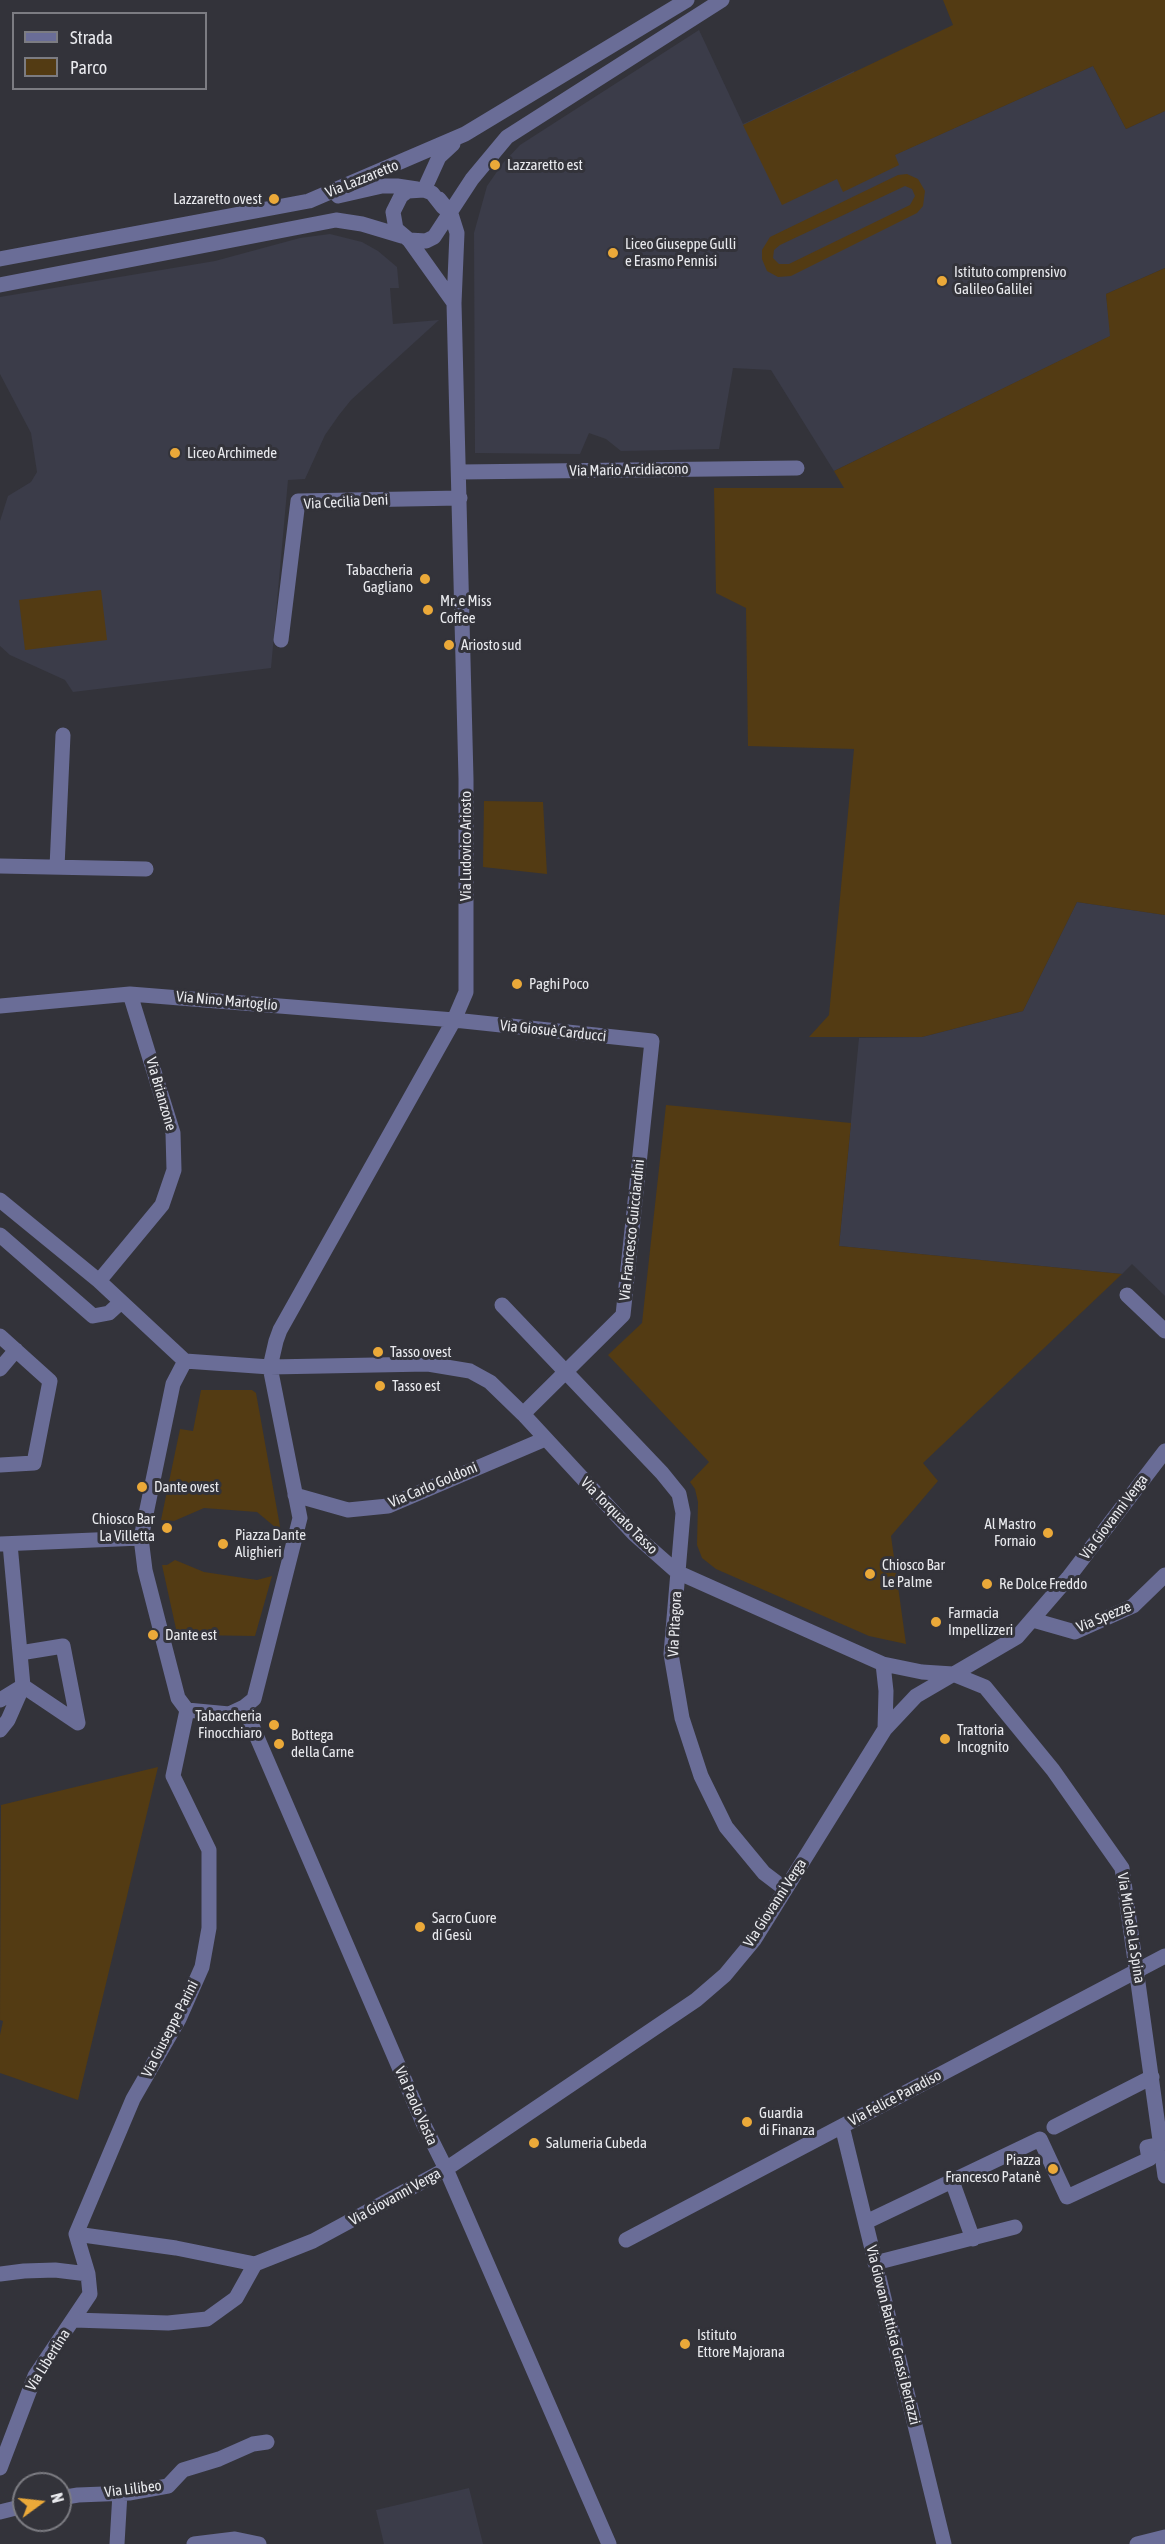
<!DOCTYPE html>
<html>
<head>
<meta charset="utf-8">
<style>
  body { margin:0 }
  #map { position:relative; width:1165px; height:2544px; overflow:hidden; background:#33333a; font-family:"Asap Condensed",sans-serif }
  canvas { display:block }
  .legend { position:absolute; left:12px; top:12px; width:195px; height:78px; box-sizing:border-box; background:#33333a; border:2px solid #7c7c82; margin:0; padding:8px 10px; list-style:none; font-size:18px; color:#e9eaee }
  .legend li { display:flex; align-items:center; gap:12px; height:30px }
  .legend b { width:30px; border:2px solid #7c7c82 }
  .north { position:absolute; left:12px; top:2472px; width:60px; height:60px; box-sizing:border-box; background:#33333a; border:2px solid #7c7c82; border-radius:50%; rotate:75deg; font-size:16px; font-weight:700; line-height:24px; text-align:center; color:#e9eaee }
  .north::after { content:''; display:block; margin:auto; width:21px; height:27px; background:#eba939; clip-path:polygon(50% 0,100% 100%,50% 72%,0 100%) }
</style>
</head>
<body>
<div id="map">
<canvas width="1165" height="2544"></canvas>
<ul class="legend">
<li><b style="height:8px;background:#6a6d97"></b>Strada</li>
<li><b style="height:16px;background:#533b13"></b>Parco</li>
</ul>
<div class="north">N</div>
</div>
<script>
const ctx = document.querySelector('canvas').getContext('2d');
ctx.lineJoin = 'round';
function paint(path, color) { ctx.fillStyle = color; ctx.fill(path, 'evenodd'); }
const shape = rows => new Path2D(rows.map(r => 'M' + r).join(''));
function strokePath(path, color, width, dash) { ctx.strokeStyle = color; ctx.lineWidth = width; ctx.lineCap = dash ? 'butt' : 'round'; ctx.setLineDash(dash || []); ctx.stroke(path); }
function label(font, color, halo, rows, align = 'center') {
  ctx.font = font + ' "Asap Condensed",sans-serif'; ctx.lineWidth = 6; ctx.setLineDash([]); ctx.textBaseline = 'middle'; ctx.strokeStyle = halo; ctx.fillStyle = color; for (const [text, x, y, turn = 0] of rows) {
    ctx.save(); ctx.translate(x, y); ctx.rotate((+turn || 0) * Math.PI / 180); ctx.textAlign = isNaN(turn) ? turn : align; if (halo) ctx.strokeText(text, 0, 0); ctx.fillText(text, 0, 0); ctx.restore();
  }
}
paint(shape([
  [699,30,743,124,854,71,894,155,1093,66,1126,129,1165,111,1165,268,1106,294,1111,336,834,471,771,370,733,368,719,449,621,451,606,439,589,433,580,454,475,453,474,233,487,186,503,163,520,145],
  [330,234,362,242,378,251,397,267,399,288,390,288,393,324,439,320,351,400,339,415,325,435,305,479,288,480,271,668,73,692,65,680,10,655,0,646,0,521,8,496,31,482,37,472,31,433,0,374,0,297,215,261,300,238],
  [1077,902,1165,915,1165,1296,1132,1264,1122,1274,839,1246,859,1038,922,1037,1023,1011],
  [469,2488,483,2544,384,2544,376,2510]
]), '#3b3c49');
paint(shape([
  [943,0,1165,0,1165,111,1126,129,1093,66,895,155,899,165,843,192,837,179,782,205,743,125,953,25],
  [907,174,918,179,925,191,923,206,917,213,791,276,778,277,767,271,762,259,762,250,770,237,898,175],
  [905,186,912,189,915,196,910,205,789,264,779,264,773,258,774,250,780,245],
  [1165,268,1165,915,1077,902,1023,1011,922,1037,809,1037,829,1015,854,749,748,746,746,608,716,593,714,488,844,488,834,471,1110,336,1106,294],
  [101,590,107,640,25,650,19,600],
  [484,801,543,802,547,874,483,867],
  [666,1105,851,1123,839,1246,1122,1274,923,1463,938,1481,891,1536,906,1644,869,1636,716,1569,702,1558,697,1545,698,1502,695,1489,690,1482,709,1462,608,1355,642,1323],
  [201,1390,252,1390,256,1393,281,1532,257,1512,204,1508,174,1521,161,1520,180,1429,193,1431],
  [175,1560,204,1572,257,1580,272,1576,255,1636,191,1635,178,1638,162,1565,167,1565],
  [158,1767,78,2100,0,2073,0,2035,3,2021,0,2020,1,1805]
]), '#533b13');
strokePath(shape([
  [424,190,439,157,453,144],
  [338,196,382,186,397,186,417,189],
  [439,199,451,214,457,233,454,303,466,779,466,992,454,1020,280,1330,276,1341,270,1367,300,1518,254,1699,244,1707,229,1714,187,1710,178,1698,145,1570,141,1538,173,1384,185,1361,270,1367,428,1364,470,1371,490,1382,523,1414,634,1534,677,1572,883,1664,922,1672,953,1674,985,1687,1053,1770,1122,1868,1165,2176],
  [443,207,432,193,424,190,408,191,401,196,393,212,396,229,409,240,426,241,434,237,472,179,507,137,722,0],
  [409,240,454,303],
  [0,259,309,201,465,134,687,0],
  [0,285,336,220,362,224,402,236],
  [460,472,797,468],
  [281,640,298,501,460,498],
  [0,866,146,869],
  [57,867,63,735],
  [0,1006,130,994,454,1020,652,1041,623,1315,523,1414],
  [0,1200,99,1281,185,1361],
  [0,1235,93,1316,109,1313,121,1302],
  [99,1281,162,1205,174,1170,173,1133,130,994],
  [1127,1295,1165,1331],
  [502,1305,662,1473,679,1494,683,1513,671,1654,682,1718,701,1776,726,1827,764,1873,785,1889],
  [0,1336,50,1381,34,1463,0,1465],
  [0,1369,16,1350],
  [295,1495,348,1510,388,1506,545,1439],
  [0,1544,141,1538],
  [1033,1620,1075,1632,1133,1606,1165,1575],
  [883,1664,886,1691,885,1729],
  [0,1700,23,1686,10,1544],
  [244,1707,424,2125,446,2169,609,2544],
  [0,1730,8,1720,23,1686,78,1723,63,1646,20,1653],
  [842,2126,944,2544],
  [1054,2127,1152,2077],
  [952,2181,1040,2139,1067,2197,1149,2159,1147,2147,1161,2144],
  [866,2222,952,2181,973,2239],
  [76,2234,176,2248,255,2264,313,2241,446,2169,696,2000,725,1975,754,1940,885,1729,916,1696,1017,1637,1068,1578,1165,1451],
  [626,2240,1165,1956],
  [875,2263,1015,2227],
  [0,2274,24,2271,55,2270,88,2274],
  [74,2320,168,2323,207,2319,236,2298,255,2264],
  [0,2468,35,2376,90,2294,88,2274,76,2234,133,2099,179,2019,202,1967,209,1928,209,1850,173,1776,187,1710],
  [60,2498,78,2495,129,2493,168,2486,183,2470,219,2459,253,2444,267,2442],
  [0,2512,24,2506],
  [117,2544,120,2493],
  [194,2544,235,2539,259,2544],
  [1137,2544,1165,2537]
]), '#6a6d97', 15);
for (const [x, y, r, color] of [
  [495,165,6,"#eba939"],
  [274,199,6,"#eba939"],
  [613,253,6,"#eba939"],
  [942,281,6,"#eba939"],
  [175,453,6,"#eba939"],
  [425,579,6,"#eba939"],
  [428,610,6,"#eba939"],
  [449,645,6,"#eba939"],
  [517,984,6,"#eba939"],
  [378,1352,6,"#eba939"],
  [380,1386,6,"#eba939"],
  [142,1487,6,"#eba939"],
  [167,1528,6,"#eba939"],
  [1048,1533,6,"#eba939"],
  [223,1544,6,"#eba939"],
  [870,1574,6,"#eba939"],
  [987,1584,6,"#eba939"],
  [936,1622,6,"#eba939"],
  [153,1635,6,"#eba939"],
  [274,1725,6,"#eba939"],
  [945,1739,6,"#eba939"],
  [279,1744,6,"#eba939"],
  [420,1927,6,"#eba939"],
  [747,2122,6,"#eba939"],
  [534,2143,6,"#eba939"],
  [1053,2169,6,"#eba939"],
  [685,2344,6,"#eba939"]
]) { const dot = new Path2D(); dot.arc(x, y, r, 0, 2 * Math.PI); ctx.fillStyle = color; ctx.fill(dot); strokePath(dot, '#33333a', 2); }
label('15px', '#e9eaee', '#33333a', [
  ["Lazzaretto est",507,165],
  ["Lazzaretto ovest",262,199,"right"],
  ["Liceo Giuseppe Gulli",625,244],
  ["e Erasmo Pennisi",625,261],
  ["Istituto comprensivo",954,272],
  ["Galileo Galilei",954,289],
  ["Liceo Archimede",187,453],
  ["Tabaccheria",413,570,"right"],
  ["Gagliano",413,587,"right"],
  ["Mr. e Miss",440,601],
  ["Coffee",440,618],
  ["Ariosto sud",461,645],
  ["Paghi Poco",529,984],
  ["Tasso ovest",390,1352],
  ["Tasso est",392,1386],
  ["Dante ovest",154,1487],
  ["Chiosco Bar",155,1519,"right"],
  ["La Villetta",155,1536,"right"],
  ["Al Mastro",1036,1524,"right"],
  ["Fornaio",1036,1541,"right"],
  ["Piazza Dante",235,1535],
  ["Alighieri",235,1552],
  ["Chiosco Bar",882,1565],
  ["Le Palme",882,1582],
  ["Re Dolce Freddo",999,1584],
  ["Farmacia",948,1613],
  ["Impellizzeri",948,1630],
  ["Dante est",165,1635],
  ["Tabaccheria",262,1716,"right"],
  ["Finocchiaro",262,1733,"right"],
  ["Trattoria",957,1730],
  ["Incognito",957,1747],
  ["Bottega",291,1735],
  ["della Carne",291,1752],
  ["Sacro Cuore",432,1918],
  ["di Gesù",432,1935],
  ["Guardia",759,2113],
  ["di Finanza",759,2130],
  ["Salumeria Cubeda",546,2143],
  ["Piazza",1041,2160,"right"],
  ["Francesco Patanè",1041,2177,"right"],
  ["Istituto",697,2335],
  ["Ettore Majorana",697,2352]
], 'left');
label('15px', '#e9eaee', '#33333a', [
  ["Via Lazzaretto",362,179,-22],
  ["Via Mario Arcidiacono",629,470,-1],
  ["Via Cecilia Deni",346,502,-3],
  ["Via Ludovico Ariosto",466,846,-90],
  ["Via Nino Martoglio",227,1001,5],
  ["Via Giosuè Carducci",553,1031,6],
  ["Via Brianzone",161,1094,74],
  ["Via Francesco Guicciardini",632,1230,-84],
  ["Via Carlo Goldoni",433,1485,-23],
  ["Via Torquato Tasso",619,1516,45],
  ["Via Giovanni Verga",1114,1517,-53],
  ["Via Spezze",1104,1617,-23],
  ["Via Pitagora",675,1624,-87],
  ["Via Giovanni Verga",775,1903,-57],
  ["Via Michele La Spina",1131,1928,81],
  ["Via Giuseppe Parini",170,2029,-63],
  ["Via Felice Paradiso",895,2098,-28],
  ["Via Paolo Vasta",416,2106,66],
  ["Via Giovanni Verga",395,2197,-29],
  ["Via Giovan Battista Grassi Bertazzi",893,2335,76],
  ["Via Libertina",48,2360,-58],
  ["Via Lilibeo",133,2489,-7]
]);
</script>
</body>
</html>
